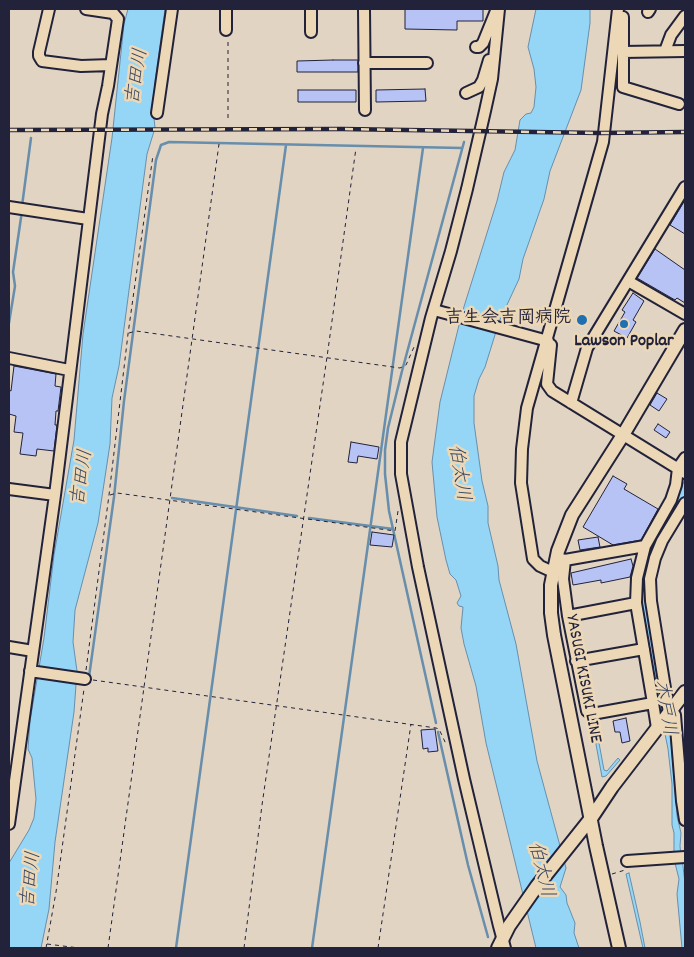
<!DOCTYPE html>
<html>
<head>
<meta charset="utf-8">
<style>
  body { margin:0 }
  #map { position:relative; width:694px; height:957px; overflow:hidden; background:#e1d4c2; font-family:Dekko,sans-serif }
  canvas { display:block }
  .frame { position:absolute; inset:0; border:10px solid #22223b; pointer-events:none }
</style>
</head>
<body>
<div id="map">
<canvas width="694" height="957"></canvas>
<div class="frame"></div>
</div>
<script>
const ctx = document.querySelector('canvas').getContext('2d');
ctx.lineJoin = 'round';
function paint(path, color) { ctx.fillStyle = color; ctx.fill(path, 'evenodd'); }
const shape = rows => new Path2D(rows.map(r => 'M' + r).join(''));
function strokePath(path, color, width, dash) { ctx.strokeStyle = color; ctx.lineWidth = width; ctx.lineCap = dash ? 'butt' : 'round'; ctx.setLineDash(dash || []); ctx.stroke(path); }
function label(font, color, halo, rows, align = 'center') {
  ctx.font = font + ' Dekko,"Klee One",sans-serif'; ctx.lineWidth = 5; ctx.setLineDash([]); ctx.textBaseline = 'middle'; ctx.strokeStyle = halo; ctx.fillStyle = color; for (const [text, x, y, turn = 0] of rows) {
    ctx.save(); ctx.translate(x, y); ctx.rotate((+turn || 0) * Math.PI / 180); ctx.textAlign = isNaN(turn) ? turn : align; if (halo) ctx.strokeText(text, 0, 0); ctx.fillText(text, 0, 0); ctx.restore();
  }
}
const water = shape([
  [128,9,165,9,155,82,153,108,155,128,147,154,119,366,112,398,110,444,98,523,75,610,73,642,77,671,74,712,55,842,49,909,41,948,9,948,9,863,29,830,34,818,36,799,32,758,28,749,30,721,44,638,54,555,74,440,83,334,112,138,124,24,128,9],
  [536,9,590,9,590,23,581,90,550,171,544,199,523,259,519,279,499,322,485,367,479,379,474,396,474,423,482,481,488,506,488,523,498,566,499,580,516,644,537,761,566,868,560,887,566,895,567,903,575,923,574,933,579,948,536,948,498,792,486,743,476,686,464,644,461,628,463,607,459,606,457,603,461,596,456,580,450,574,446,560,437,517,432,462,440,402,462,313,497,201,504,172,515,150,520,120,526,114,531,113,534,107,536,87,534,69,528,47,536,9],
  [685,479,685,497,660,539,647,598,650,628,667,712,661,719,650,651,647,652,647,650,649,647,640,599,642,572,649,548,675,504,685,479],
  [594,716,604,770,607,771,618,758,620,760,606,776,602,777,591,717,594,716],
  [669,716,677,816,681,833,680,846,681,856,674,853,674,833,672,825,672,784,668,749,663,724,669,716],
  [682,858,685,883,685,948,682,948,677,894,679,879,675,863,682,858],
  [629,873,640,922,645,948,643,948,626,874,629,873]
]);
paint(water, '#95d6f7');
strokePath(water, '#678eac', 1);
strokePath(shape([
  [22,206,31,138],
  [9,323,15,286,13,272,22,211],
  [172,498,297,516],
  [309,518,393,529],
  [89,677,114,497,124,401,156,160,161,145,169,142,462,148],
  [436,723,389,511,385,474,385,450,388,428,402,371,464,142],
  [438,732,468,865,488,937],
  [176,948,286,145],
  [312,948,423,148]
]), '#678eac', 2.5);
const building = shape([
  [405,9,483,9,483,21,457,21,457,30,405,29,405,9],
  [333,60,358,60,358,72,297,72,297,61,333,60],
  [425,89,426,101,376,102,376,90,425,89],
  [298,90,356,90,356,102,298,102,298,90],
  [685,200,685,234,670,225,685,200],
  [655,249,685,270,685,303,677,298,675,300,637,278,655,249],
  [633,293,644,301,633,320,636,322,627,338,614,331,625,312,622,310,633,293],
  [14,366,56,374,55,386,61,387,58,411,56,411,55,425,57,425,54,451,37,449,36,456,20,454,23,433,14,432,16,416,9,414,9,390,11,391,14,366],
  [657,393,667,399,659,411,650,405,657,393],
  [658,424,670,432,666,438,654,430,658,424],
  [351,442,379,447,377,459,358,456,357,463,348,462,351,442],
  [613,476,627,484,624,489,658,509,641,540,613,545,583,527,613,476],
  [372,532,394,535,392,547,370,545,372,532],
  [598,537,600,547,580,550,578,540,598,537],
  [631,559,633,566,630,577,601,583,601,580,573,585,571,573,631,559],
  [626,718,630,741,622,743,620,732,615,732,613,721,626,718],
  [435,729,438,751,428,752,428,748,423,749,421,730,435,729]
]);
paint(building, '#b7c3f4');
strokePath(building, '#22223b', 1);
const minor = shape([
  [49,9,39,52,39,56,42,61,81,66,111,65],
  [226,9,226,30],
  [311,9,311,32],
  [364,9,365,110],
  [499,9,492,79,485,111,467,189,451,251,431,318,401,442,401,474,418,567,464,779,499,926,505,948],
  [648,12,650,9],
  [623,17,623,87,679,104],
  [476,47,479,47,483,43,496,11],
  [665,51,671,35,685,16],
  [623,52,685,51],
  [364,63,427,63],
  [466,93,479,87,483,80,489,60],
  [157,113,172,9],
  [9,207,88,219],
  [628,281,685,314],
  [434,310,548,341],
  [551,345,547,384,552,391,685,473],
  [9,358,69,370],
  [571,403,587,348,685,187],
  [9,489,55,495],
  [556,558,565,560,645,546,671,500,676,485,678,468,685,458],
  [565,560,563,579,568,616,636,603,637,578,645,546],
  [553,572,540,566,533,559,521,483,522,449,527,408,603,142,618,9],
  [636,603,653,703],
  [568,616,587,711,592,714,653,703,657,728],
  [9,647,33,651],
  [576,661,644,649],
  [30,671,85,679],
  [672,710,675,715,682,801,685,820],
  [669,713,651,601,650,579,655,558,662,541,685,503],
  [9,824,55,495,102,114,108,86,118,19,113,13,86,9],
  [627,861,685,857]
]);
const major = shape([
  [498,948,509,926,537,886,592,817,612,787,685,692],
  [619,948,596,846,554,635,551,613,551,585,558,551,572,515,623,435,685,330]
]);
strokePath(minor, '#22223b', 14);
strokePath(major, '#22223b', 16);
strokePath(shape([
  [228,118,228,39],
  [129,333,136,331,400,368,406,365,414,347],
  [110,495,117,493,395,531,398,511],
  [86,670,109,495,128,334,153,155],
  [93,680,436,728,439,729,446,744],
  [612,874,625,870],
  [47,944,79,948],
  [46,948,56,892,84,689],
  [108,948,219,144],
  [244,948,262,805,327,357,356,148],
  [378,948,411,724]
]), '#22223b', 1, [4, 4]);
strokePath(minor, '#ecd8b6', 10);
strokePath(major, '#ecd8b6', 12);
const rail = shape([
  [9,130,342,129,600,133,685,132]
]);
strokePath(rail, '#22223b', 4.5);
strokePath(rail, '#ecd8b6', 2.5, [8]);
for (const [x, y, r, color] of [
  [582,320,6,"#1f6fb2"],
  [624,324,5,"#1f6fb2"]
]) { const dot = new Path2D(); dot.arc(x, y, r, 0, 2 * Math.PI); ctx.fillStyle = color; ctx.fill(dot); strokePath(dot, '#ecd8b6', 2); }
label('bold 18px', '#22223b', '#ecd8b6', [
  ["吉生会吉岡病院",571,320],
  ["Lawson Poplar",624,343,"center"]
], 'right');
label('18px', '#22223b', '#ecd8b6', [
  ["YASUGI KISUKI LINE",582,679,79]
]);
label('italic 19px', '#394661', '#ecd8b6', [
  ["吉田川",139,77,-81],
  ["伯太川",457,473,81],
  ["吉田川",84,478,-82],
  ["木戸川",663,708,80],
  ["伯太川",539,870,76],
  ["吉田川",33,880,-84]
]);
</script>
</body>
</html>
